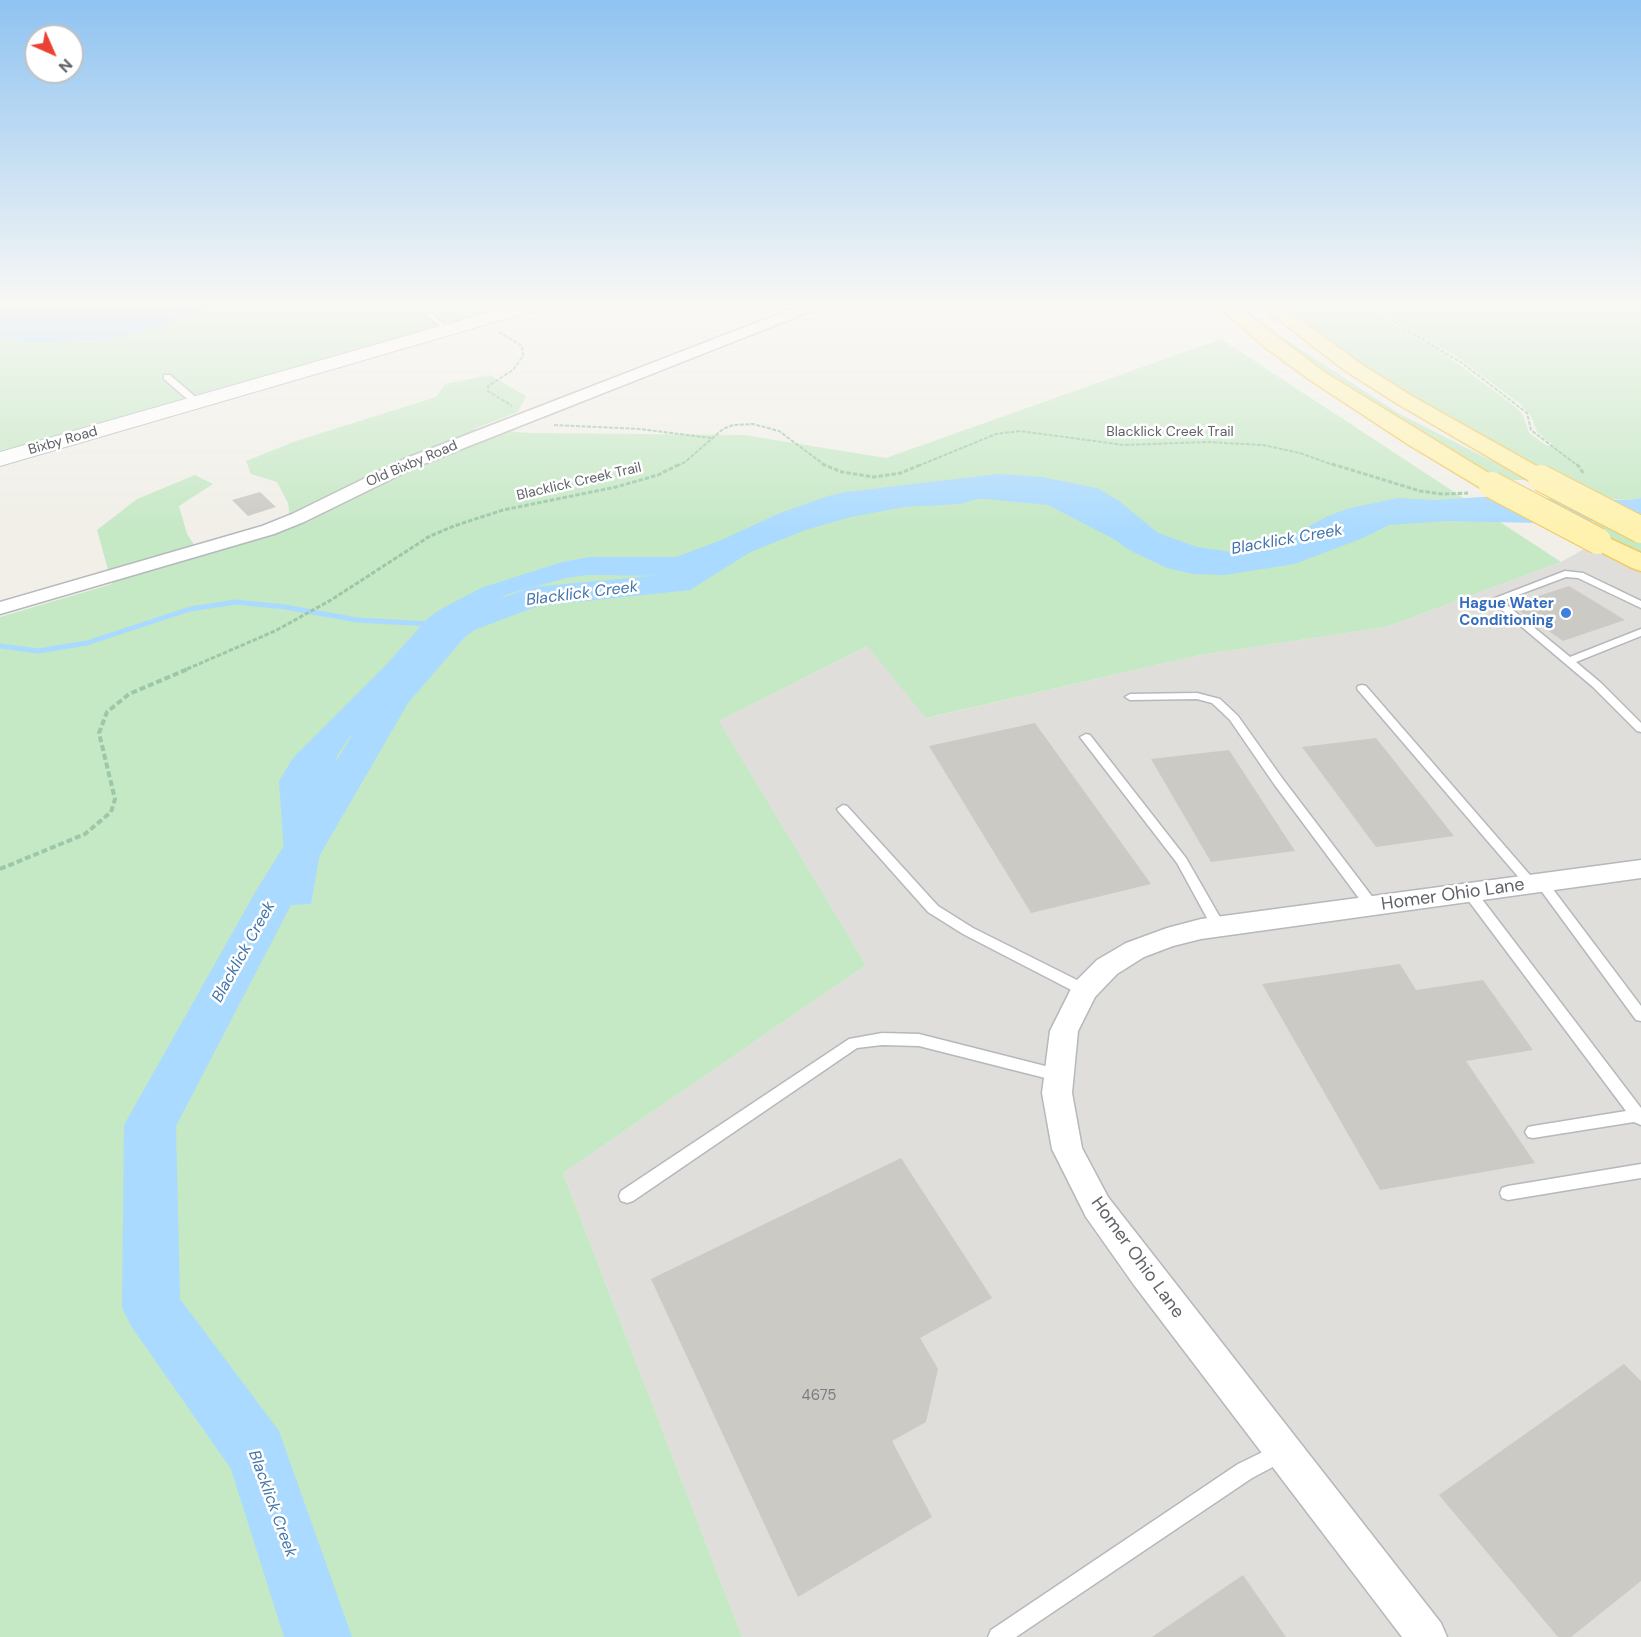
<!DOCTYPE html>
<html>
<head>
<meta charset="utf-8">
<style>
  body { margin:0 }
  #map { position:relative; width:1641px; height:1637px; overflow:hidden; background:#f1efe8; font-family:"DM Sans",sans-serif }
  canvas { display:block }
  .north { position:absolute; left:24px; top:24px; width:60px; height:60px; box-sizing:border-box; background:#fff; border:2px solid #bfc1c3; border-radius:50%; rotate:135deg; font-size:16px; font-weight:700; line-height:24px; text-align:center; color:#5f6368 }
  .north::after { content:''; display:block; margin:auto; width:21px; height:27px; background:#ea4335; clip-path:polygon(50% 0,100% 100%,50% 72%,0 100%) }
</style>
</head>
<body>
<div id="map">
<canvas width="1641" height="1637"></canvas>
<div class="north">N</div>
</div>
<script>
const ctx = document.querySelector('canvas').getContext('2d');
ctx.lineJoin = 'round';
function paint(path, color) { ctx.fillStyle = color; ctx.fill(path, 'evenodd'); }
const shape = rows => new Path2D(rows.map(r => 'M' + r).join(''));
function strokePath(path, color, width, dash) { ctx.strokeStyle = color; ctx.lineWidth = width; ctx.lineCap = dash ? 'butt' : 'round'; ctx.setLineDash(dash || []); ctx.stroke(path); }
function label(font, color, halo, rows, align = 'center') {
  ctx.font = font + ' "DM Sans",sans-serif'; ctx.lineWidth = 5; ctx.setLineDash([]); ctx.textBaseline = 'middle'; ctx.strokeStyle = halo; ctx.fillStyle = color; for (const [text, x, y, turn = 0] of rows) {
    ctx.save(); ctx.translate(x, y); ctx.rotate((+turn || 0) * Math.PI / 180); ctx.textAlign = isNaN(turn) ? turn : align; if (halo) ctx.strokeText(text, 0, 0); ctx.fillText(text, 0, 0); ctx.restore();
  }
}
paint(shape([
  [1598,541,1641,562,1641,1637,742,1637,563,1173,866,965,719,721,867,646,927,718,1200,655,1386,627,1561,562]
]), '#e0deda');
paint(shape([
  [0,303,540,303,0,459],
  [1278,303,1390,303,1381,312,1387,320,1445,354,1518,409,1523,415,1529,433,1547,446,1553,445,1537,432,1531,416,1520,404,1457,357,1395,321,1388,313,1399,303,1641,303,1641,498,1629,500,1601,498,1527,462,1379,376],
  [1256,320,1398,413,1529,480,1513,480,1504,483,1341,385],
  [1221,339,1561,562,1386,627,1200,655,926,718,867,646,719,721,866,965,563,1173,742,1637,0,1637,0,617,112,584,97,530,137,499,195,475,213,484,179,506,187,534,200,554,291,527,288,503,277,482,251,474,246,461,296,441,436,397,445,384,490,375,526,396,518,412,474,429,530,433,744,435,886,458],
  [1606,521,1641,539,1641,556,1578,523]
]), '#c5e8c5');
paint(shape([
  [0,303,237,303,183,315,161,327,115,339,28,342,0,337],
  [998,474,1042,477,1097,488,1119,501,1158,533,1197,547,1232,552,1301,531,1328,516,1350,508,1398,498,1435,500,1497,496,1535,500,1553,498,1629,500,1641,498,1641,520,1538,523,1448,521,1389,525,1363,538,1294,564,1224,575,1193,574,1167,568,1129,550,1109,535,1098,518,1085,507,1071,500,1031,489,1014,489,960,504,904,507,851,517,805,530,709,569,687,576,587,575,566,578,508,594,481,609,478,616,489,619,404,683,348,739,337,756,311,904,251,907,275,873,284,853,279,781,293,758,387,664,428,618,441,609,481,588,562,562,590,557,676,557,719,541,780,513,828,496,846,492]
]), '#aadaff');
strokePath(shape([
  [0,646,38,651,87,643,190,609,236,602,285,607,357,620,430,624]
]), '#aadaff', 5);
paint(shape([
  [975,480,1065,491,1159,537,1163,544,1159,551,1148,553,1137,551,1048,505,975,498,945,503,935,500,930,494,935,488,975,480],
  [741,535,752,537,756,544,752,551,690,590,538,606,469,632,408,703,292,903,176,1126,180,1299,279,1431,352,1637,284,1637,231,1469,131,1326,122,1307,124,1125,256,891,375,698,445,618,533,587,671,574,730,537,741,535]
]), '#aadaff');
paint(shape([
  [260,492,276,507,248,516,232,500],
  [1569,586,1625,620,1563,641,1511,605],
  [1035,723,1151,884,1031,913,929,746],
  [1376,738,1454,836,1376,847,1302,747],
  [1229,750,1295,851,1211,862,1151,759],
  [1400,964,1416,990,1483,980,1533,1050,1466,1061,1535,1163,1380,1190,1262,984],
  [901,1158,992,1298,920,1338,938,1369,926,1422,892,1441,932,1517,798,1597,651,1279],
  [1624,1364,1641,1381,1641,1581,1571,1637,1558,1637,1439,1495],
  [1243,1575,1286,1637,1152,1637]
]), '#cccac5');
const service = shape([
  [427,313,431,313,446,326,446,328,442,328,427,315,427,313],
  [164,375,170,375,199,400,199,404,193,404,164,379,164,375],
  [1565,571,1583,573,1641,601,1641,608,1578,578,1566,577,1502,601,1570,657,1641,629,1641,636,1576,662,1601,683,1641,723,1641,732,1637,731,1593,687,1490,600,1565,571],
  [1362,685,1366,686,1536,882,1542,879,1546,880,1641,1006,1641,1021,1636,1020,1537,885,1531,888,1527,887,1358,690,1357,688,1358,686,1362,685],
  [1197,693,1220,699,1238,716,1282,778,1377,903,1378,906,1377,909,1367,909,1274,784,1230,720,1212,703,1197,699,1130,700,1125,697,1130,694,1197,693],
  [1086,734,1090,735,1186,858,1225,926,1223,929,1213,929,1177,863,1080,737,1086,734],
  [843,805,847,806,938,906,973,928,1089,986,1091,990,1089,994,1084,995,1079,994,963,934,928,912,839,812,837,809,843,805],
  [1470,888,1475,890,1641,1108,1641,1125,1634,1122,1533,1138,1528,1137,1525,1132,1528,1127,1533,1126,1626,1111,1465,896,1464,893,1465,890,1470,888],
  [882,1033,919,1034,1057,1069,1062,1071,1064,1075,1062,1079,1057,1081,919,1046,882,1045,857,1048,633,1201,627,1203,621,1201,619,1196,621,1191,849,1039,882,1033],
  [1641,1164,1641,1178,1508,1200,1502,1198,1500,1193,1502,1188,1508,1186,1641,1164],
  [1279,1444,1286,1446,1288,1453,1286,1460,1252,1478,1016,1637,988,1637,991,1630,1238,1464,1279,1444]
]);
const minor = shape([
  [807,303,826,303,824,306,416,467,304,522,274,534,0,614,0,602,262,526,292,514,404,459,807,303],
  [1641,860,1641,878,1201,939,1173,946,1144,957,1117,974,1095,997,1078,1031,1072,1093,1082,1148,1108,1197,1441,1623,1447,1637,1402,1637,1134,1285,1086,1217,1052,1149,1042,1093,1050,1031,1074,983,1097,960,1126,943,1167,928,1201,919,1641,860]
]);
const tertiary = shape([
  [521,303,549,303,546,307,0,466,0,452,521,303]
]);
const primary = shape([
  [1214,303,1234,303,1324,372,1500,480,1504,485,1500,490,1492,492,1484,490,1409,445,1310,380,1266,348,1214,303],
  [1257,303,1278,303,1358,362,1410,395,1549,473,1553,478,1549,483,1541,485,1533,483,1396,403,1344,370,1257,303],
  [1598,533,1641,553,1641,571,1632,568,1589,546,1585,541,1589,536,1598,533]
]);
strokePath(service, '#b5b8bc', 3);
strokePath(minor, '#b5b8bc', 3);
strokePath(tertiary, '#b5b8bc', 2);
strokePath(primary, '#f2c960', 3);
strokePath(shape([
  [1395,303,1386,309,1385,314,1389,319,1462,363,1527,413,1531,430,1578,466],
  [499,332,522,346,523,356,513,370,488,386,488,391,512,406],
  [554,425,640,429,711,438],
  [677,466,685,462,723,429,733,425,753,424,779,431,826,466],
  [918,466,996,434,1020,431,1124,445,1207,442,1263,445,1300,453,1336,466]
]), '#9cc7a9', 2, [4, 1.5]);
strokePath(shape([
  [822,464,842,472,874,477,901,473,922,464],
  [1332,464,1420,491,1442,494,1468,493],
  [1577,464,1584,474],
  [187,669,275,631,331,600,430,536,454,526,503,510,616,487,658,475,680,464]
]), '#9cc7a9', 3, [4.5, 2]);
strokePath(shape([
  [0,869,85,834,111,812,115,799,99,733,107,712,129,694,190,668]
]), '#9cc7a9', 4, [6, 3]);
paint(service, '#fff');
paint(minor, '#fff');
paint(tertiary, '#fff');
paint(primary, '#fff2af');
const primaryBridge = shape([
  [1541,478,1641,530],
  [1492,485,1598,541]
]);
strokePath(primaryBridge, '#f2c960', 28, []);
strokePath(primaryBridge, '#fff2af', 26);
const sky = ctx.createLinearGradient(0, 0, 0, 532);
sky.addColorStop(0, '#8fc3f1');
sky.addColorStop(0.57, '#f9f8f5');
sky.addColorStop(1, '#f9f8f500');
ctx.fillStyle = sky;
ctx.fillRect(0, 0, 1641, 532);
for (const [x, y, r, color] of [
  [1566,613,6,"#3f7fe0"]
]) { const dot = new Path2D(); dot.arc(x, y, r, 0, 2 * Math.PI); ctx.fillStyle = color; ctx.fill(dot); strokePath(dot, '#fff', 2); }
label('14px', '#5f6368', '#fff', [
  ["Blacklick Creek Trail",1170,432],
  ["Bixby Road",63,441,-16],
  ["Old Bixby Road",412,464,-23],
  ["Blacklick Creek Trail",579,482,-13]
]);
label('bold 15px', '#366cbe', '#fff', [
  ["Hague Water",1554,604],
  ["Conditioning",1554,621]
], 'right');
label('15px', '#7a7d7f', null, [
  ["4675",819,1396]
]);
label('italic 16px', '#4174aa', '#fff', [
  ["Blacklick Creek",1287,540,-10],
  ["Blacklick Creek",582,594,-7],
  ["Blacklick Creek",244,952,-61],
  ["Blacklick Creek",272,1504,70]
]);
label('18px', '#5f6368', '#fff', [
  ["Homer Ohio Lane",1453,895,-8],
  ["Homer Ohio Lane",1137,1258,54]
]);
</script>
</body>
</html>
